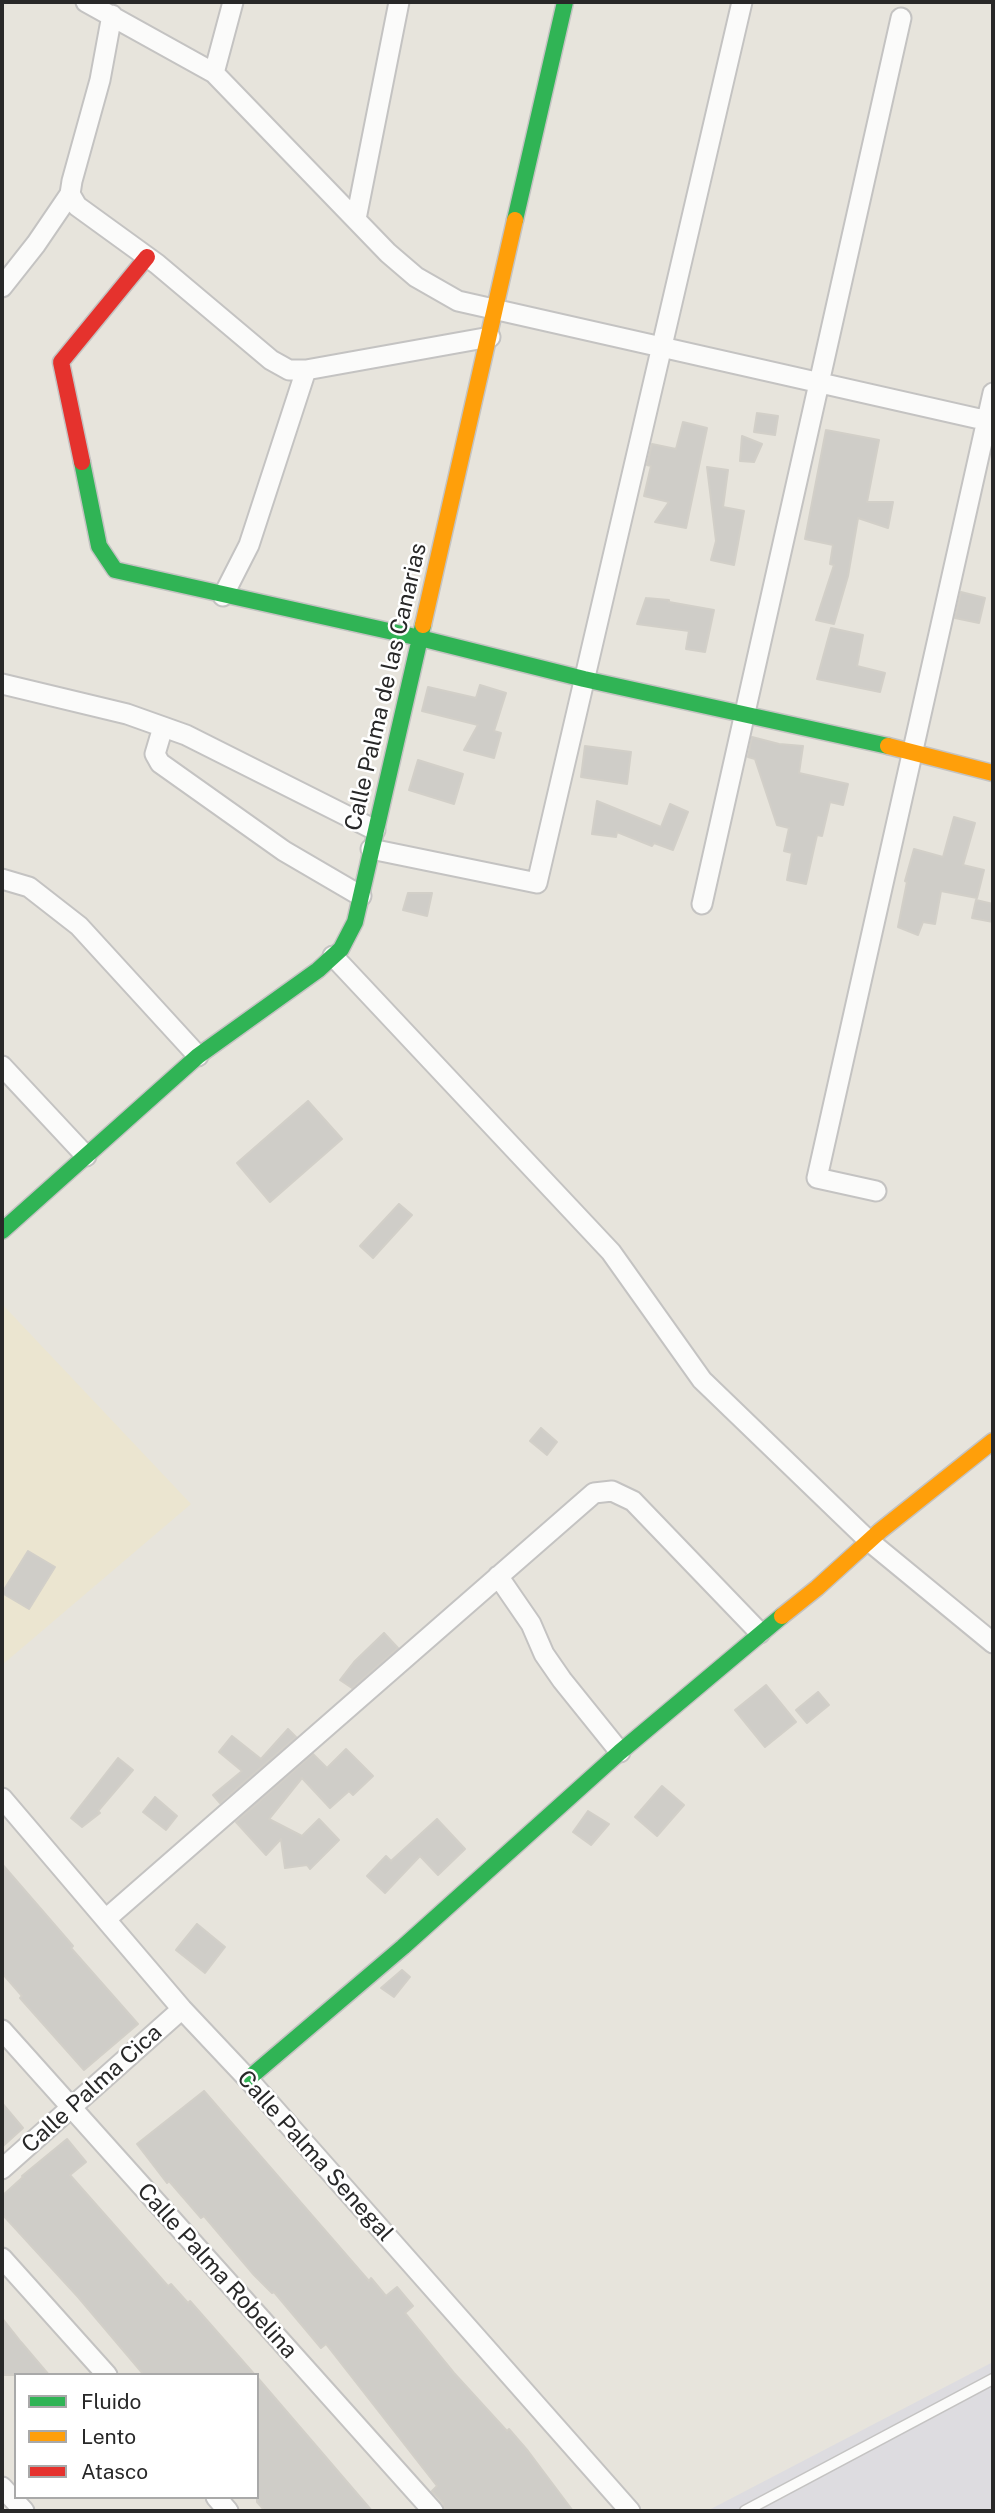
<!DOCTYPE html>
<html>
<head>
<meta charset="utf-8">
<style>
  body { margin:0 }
  #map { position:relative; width:995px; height:2513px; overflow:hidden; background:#e7e4dc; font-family:"Public Sans",sans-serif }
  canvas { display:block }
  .frame { position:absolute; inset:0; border:4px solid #282828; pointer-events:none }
  .legend { position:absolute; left:14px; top:2373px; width:245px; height:126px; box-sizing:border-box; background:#fff; border:2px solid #a9a9a9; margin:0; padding:9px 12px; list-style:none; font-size:21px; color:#282828 }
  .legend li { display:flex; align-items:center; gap:14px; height:35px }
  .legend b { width:35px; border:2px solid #a9a9a9 }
</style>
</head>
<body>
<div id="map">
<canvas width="995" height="2513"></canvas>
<div class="frame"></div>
<ul class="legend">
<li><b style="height:9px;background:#30b455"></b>Fluido</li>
<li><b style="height:9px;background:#ff9f0a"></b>Lento</li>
<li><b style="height:9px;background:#e5322d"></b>Atasco</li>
</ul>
</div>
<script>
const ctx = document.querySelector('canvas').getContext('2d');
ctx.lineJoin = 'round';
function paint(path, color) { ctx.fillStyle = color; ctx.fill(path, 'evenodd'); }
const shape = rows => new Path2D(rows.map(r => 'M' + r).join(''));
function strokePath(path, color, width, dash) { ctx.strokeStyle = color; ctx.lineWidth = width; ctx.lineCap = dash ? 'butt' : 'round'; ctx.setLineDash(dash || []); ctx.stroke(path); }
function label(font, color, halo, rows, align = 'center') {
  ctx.font = font + ' "Public Sans",sans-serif'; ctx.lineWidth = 5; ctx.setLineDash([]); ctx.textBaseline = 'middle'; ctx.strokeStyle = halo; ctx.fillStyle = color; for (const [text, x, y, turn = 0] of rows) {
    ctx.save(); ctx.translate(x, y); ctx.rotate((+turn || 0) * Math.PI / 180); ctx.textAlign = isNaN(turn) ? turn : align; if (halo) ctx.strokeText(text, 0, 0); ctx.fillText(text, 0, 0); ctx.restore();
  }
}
paint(shape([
  [2,1304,191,1504,2,1665]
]), '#ebe5d0');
paint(shape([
  [993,2362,993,2511,707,2511]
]), '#dddce0');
const building = shape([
  [757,413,778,416,775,435,754,432,757,413],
  [683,422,707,428,686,528,655,522,669,502,644,496,651,466,647,465,652,444,676,449,683,422],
  [826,430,879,440,867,502,893,502,888,528,858,518,848,576,834,624,816,620,834,565,830,564,833,545,805,539,826,430],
  [742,436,762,444,754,462,740,461,742,436],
  [707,467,728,470,723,507,744,511,734,565,711,560,716,541,707,467],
  [961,592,985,598,979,623,955,618,961,592],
  [646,598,669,600,669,602,714,610,705,652,686,649,689,631,637,624,646,598],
  [831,628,863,635,857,666,885,673,880,692,817,679,831,628],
  [480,685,506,693,494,731,501,733,494,758,464,750,478,725,422,711,428,687,476,698,480,685],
  [752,737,779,744,803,746,799,773,848,784,843,805,830,802,822,836,817,835,806,884,787,880,792,853,784,851,789,828,777,825,755,759,748,757,752,737],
  [585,746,631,752,627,784,581,777,585,746],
  [418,760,463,774,454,804,409,790,418,760],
  [597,801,661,827,670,804,688,812,673,850,654,843,652,846,617,832,616,837,592,834,597,801],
  [954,817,975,823,963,865,984,870,977,898,941,891,935,924,923,922,918,935,898,927,907,882,905,881,914,849,943,857,954,817],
  [408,893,432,893,427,916,403,910,408,893],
  [976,900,993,904,993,922,972,918,976,900],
  [308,1101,342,1139,270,1202,237,1163,308,1101],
  [399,1204,412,1215,373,1258,360,1246,399,1204],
  [541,1428,557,1442,547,1455,530,1441,541,1428],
  [28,1551,55,1567,29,1609,2,1593,28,1551],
  [384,1633,398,1648,352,1688,340,1680,354,1662,384,1633],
  [766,1685,796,1722,765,1747,735,1710,766,1685],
  [818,1692,829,1705,807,1723,796,1710,818,1692],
  [288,1729,296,1737,220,1803,213,1795,242,1771,219,1752,232,1736,261,1759,288,1729],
  [346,1749,373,1776,353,1795,349,1791,330,1808,302,1778,269,1819,302,1836,319,1819,339,1840,310,1869,307,1865,285,1868,281,1839,266,1855,236,1822,313,1754,327,1768,346,1749],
  [118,1758,133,1770,98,1811,100,1813,82,1827,71,1818,118,1758],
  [662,1786,684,1805,657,1836,635,1817,662,1786],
  [155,1797,177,1816,166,1830,143,1812,155,1797],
  [588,1811,609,1824,591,1845,573,1832,588,1811],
  [437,1819,465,1849,438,1875,420,1856,385,1893,367,1876,386,1856,391,1861,437,1819],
  [2,1864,73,1946,71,1948,138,2024,84,2070,20,1998,22,1996,2,1973,2,1864],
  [197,1924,225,1947,205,1973,176,1950,197,1924],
  [402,1970,410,1977,394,1997,381,1988,402,1970],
  [204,2091,369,2281,371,2278,386,2296,397,2287,413,2306,405,2313,454,2373,507,2431,509,2429,528,2451,573,2511,445,2511,443,2503,432,2491,437,2486,326,2344,321,2348,274,2292,272,2293,254,2275,204,2216,201,2218,169,2181,167,2183,137,2144,204,2091],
  [2,2103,23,2128,2,2147,2,2103],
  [67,2139,86,2162,70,2175,168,2286,171,2284,188,2303,190,2301,255,2375,144,2375,78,2297,2,2214,2,2196,23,2177,22,2176,67,2139],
  [2,2318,21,2342,49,2375,2,2375,2,2318],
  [257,2377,324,2455,372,2511,265,2511,257,2502,257,2377]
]);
paint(building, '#cfcdc8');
strokePath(building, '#d2cfc8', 2);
const lane = shape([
  [745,2511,993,2379]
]);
const street = shape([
  [86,2,214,73,388,253,416,277,458,301,993,422],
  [112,15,100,80,72,181,70,194,77,206,157,264,271,360,289,370,306,370,490,337],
  [214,73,233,2],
  [356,219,399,2],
  [2,287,36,244,70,194],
  [223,596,249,545,306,370],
  [2,684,127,714,186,735,375,830],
  [163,727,155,754,160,763,284,851,361,896],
  [371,849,537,883,742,2],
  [2,879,29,887,79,926,198,1056],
  [702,904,901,18],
  [333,956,611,1252,702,1380,869,1541,993,1643],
  [2,1066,86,1156],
  [876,1191,817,1178,993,393],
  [498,1576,531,1624,544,1654,562,1680,620,1752],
  [2,1798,182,2009,248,2079,630,2511],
  [106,1919,594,1493,612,1491,633,1501,760,1633],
  [2,2030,433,2511],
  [2,2169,182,2009],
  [2,2258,107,2375],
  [2,2487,24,2511],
  [216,2497,228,2511]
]);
const fast = shape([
  [515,220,565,2],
  [82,462,99,546,115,570,420,638,584,679,888,746],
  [2,1231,198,1056,318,970,341,949,355,922,423,625],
  [248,2079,403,1947,620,1752,782,1616]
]);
const slow = shape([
  [423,625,515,220],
  [888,746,993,773],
  [782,1616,817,1588,880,1531,993,1441]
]);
const jam = shape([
  [82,462,61,362,147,257]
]);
strokePath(lane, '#c4c3c2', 13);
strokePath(street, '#c4c3c2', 23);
strokePath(fast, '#c4c3c2', 19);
strokePath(slow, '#c4c3c2', 19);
strokePath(jam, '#c4c3c2', 19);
strokePath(lane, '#fbfbfa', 10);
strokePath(street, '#fbfbfa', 19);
strokePath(fast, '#30b455', 16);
strokePath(slow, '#ff9f0a', 16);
strokePath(jam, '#e5322d', 16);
label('23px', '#282828', '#fff', [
  ["Calle Palma de las Canarias",386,687,-77],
  ["Calle Palma Cica",92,2089,-42],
  ["Calle Palma Senegal",315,2156,48],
  ["Calle Palma Robelina",217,2271,48]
]);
</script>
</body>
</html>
